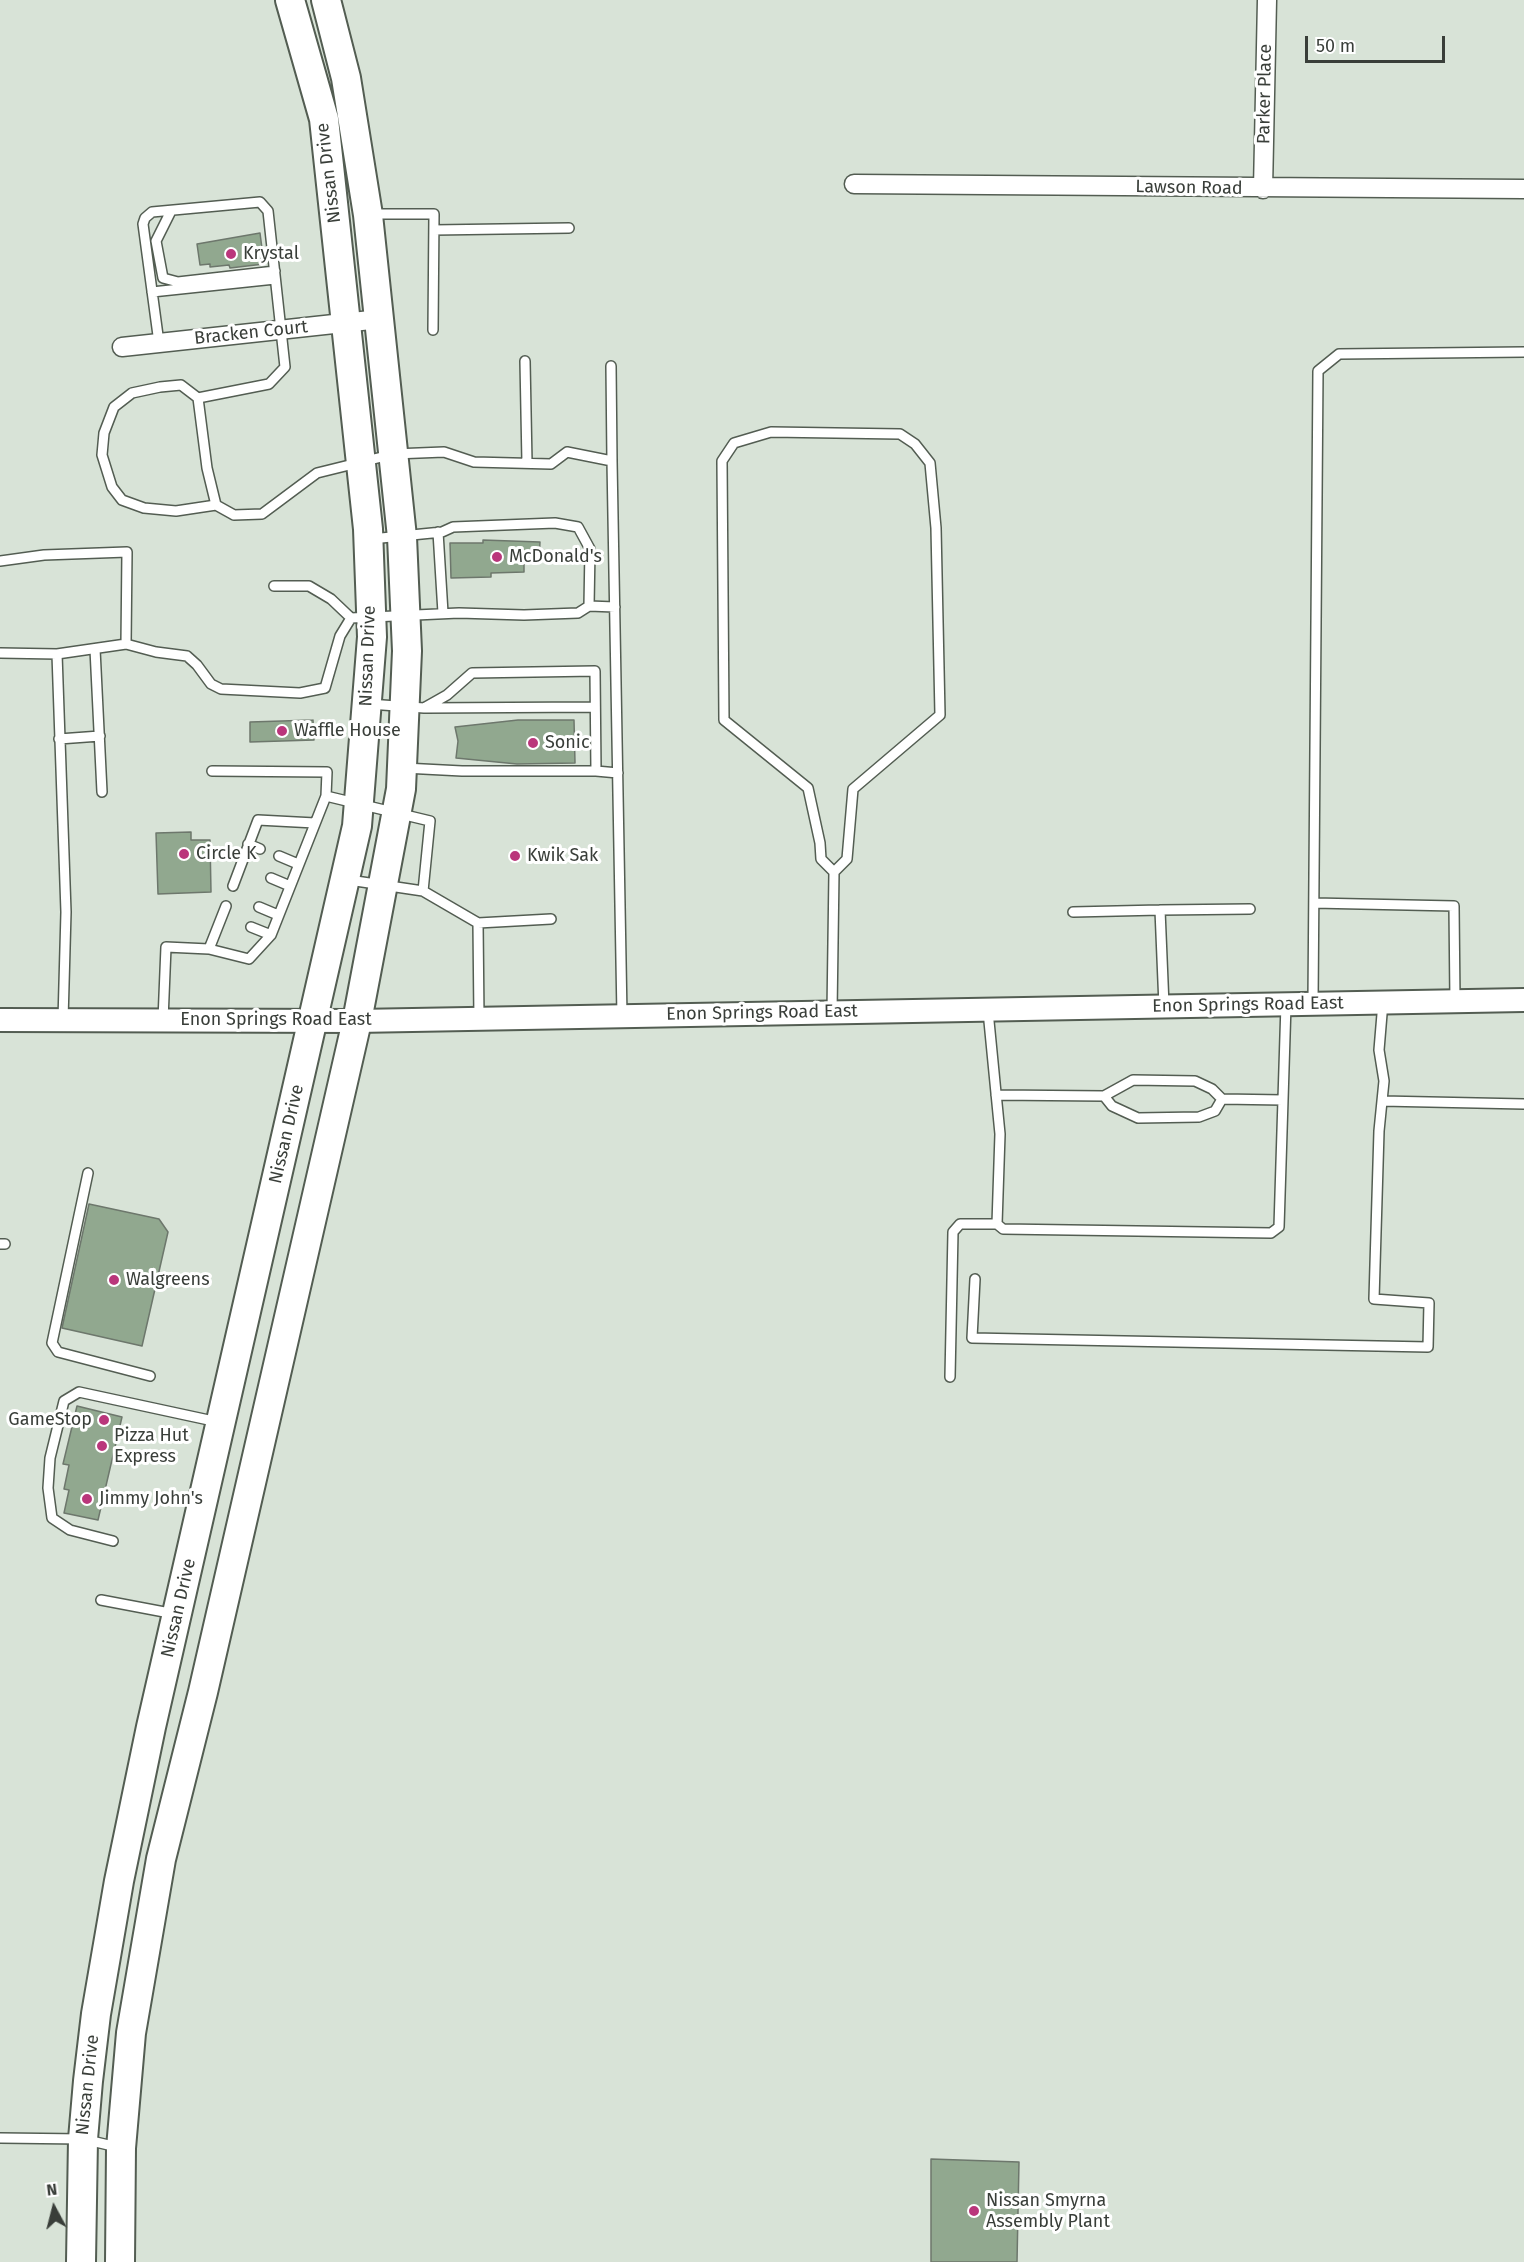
<!DOCTYPE html>
<html>
<head>
<meta charset="utf-8">
<style>
  body { margin:0 }
  #map { position:relative; width:1524px; height:2262px; overflow:hidden; background:#d8e3d7; font-family:"Fira Sans",sans-serif }
  canvas { display:block }
  .north { position:absolute; left:24px; top:2178px; width:60px; height:60px; -webkit-text-stroke:4px #fff; paint-order:stroke; rotate:353deg; font-size:16px; font-weight:700; line-height:24px; text-align:center; color:#393e39 }
  .north::after { content:''; display:block; margin:auto; width:21px; height:27px; background:#393e39; clip-path:polygon(50% 0,100% 100%,50% 72%,0 100%) }
  .scale { position:absolute; left:1305px; top:36px; width:140px; height:27px; box-sizing:border-box; border:3px solid #393e39; border-top:0; padding-left:8px; font-size:18px; line-height:21px; white-space:nowrap; color:#393e39; -webkit-text-stroke:4px #fff; paint-order:stroke }
</style>
</head>
<body>
<div id="map">
<canvas width="1524" height="2262"></canvas>
<div class="north">N</div>
<div class="scale">50 m</div>
</div>
<script>
const ctx = document.querySelector('canvas').getContext('2d');
ctx.lineJoin = 'round';
function paint(path, color) { ctx.fillStyle = color; ctx.fill(path, 'evenodd'); }
const shape = rows => new Path2D(rows.map(r => 'M' + r).join(''));
function strokePath(path, color, width, dash) { ctx.strokeStyle = color; ctx.lineWidth = width; ctx.lineCap = dash ? 'butt' : 'round'; ctx.setLineDash(dash || []); ctx.stroke(path); }
function label(font, color, halo, rows, align = 'center') {
  ctx.font = font + ' "Fira Sans",sans-serif'; ctx.lineWidth = 6; ctx.setLineDash([]); ctx.textBaseline = 'middle'; ctx.strokeStyle = halo; ctx.fillStyle = color; for (const [text, x, y, turn = 0] of rows) {
    ctx.save(); ctx.translate(x, y); ctx.rotate((+turn || 0) * Math.PI / 180); ctx.textAlign = isNaN(turn) ? turn : align; if (halo) ctx.strokeText(text, 0, 0); ctx.fillText(text, 0, 0); ctx.restore();
  }
}
const building = shape([
  [260,233,264,264,230,268,229,265,210,267,210,264,200,265,197,244,260,233],
  [483,540,540,542,539,560,524,560,524,572,491,573,491,577,451,578,450,543,483,543,483,540],
  [313,720,314,740,250,742,250,722,313,720],
  [518,720,574,720,575,763,517,764,456,758,458,741,455,727,518,720],
  [191,832,191,840,210,840,211,892,158,894,156,833,191,832],
  [89,1204,159,1219,168,1232,142,1346,62,1328,89,1204],
  [77,1406,122,1417,98,1520,64,1513,69,1490,64,1489,69,1465,63,1464,77,1406],
  [931,2159,1019,2162,1017,2262,931,2262,931,2159]
]);
paint(building, '#91a88f');
strokePath(building, '#6d776c', 1.5);
const service = shape([
  [171,211,156,241,163,278,178,282,275,271],
  [371,214,434,214,433,330],
  [434,230,569,228],
  [152,292,275,279],
  [159,343,143,224,145,218,152,212,260,202,268,211,285,367,269,384,198,398],
  [525,361,527,463],
  [611,366,612,461],
  [216,505,207,468,198,398,181,385,160,387,132,393,114,407,104,433,102,455,112,487,122,500,144,508,176,511,216,505,234,515,262,514,317,473,394,454,444,452,474,462,551,464,567,452,612,461,622,1016],
  [438,532,443,613],
  [0,561,44,555,127,552,126,644,57,654,0,653],
  [274,586,309,586,331,599,351,618],
  [589,606,615,607],
  [126,644,156,652,187,656,197,665,211,684,221,689,300,693,325,688,340,636,351,618,459,613,524,615,578,613,589,606,590,549,578,527,555,523,453,527,442,532,371,539],
  [95,649,102,792],
  [57,654,66,912,63,1020],
  [369,704,424,708,447,695,472,673,595,671,596,771,462,771,404,768],
  [426,708,595,707],
  [59,739,100,736],
  [212,771,327,772,326,796],
  [596,771,618,773],
  [248,844,260,849],
  [279,856,298,864],
  [271,878,290,886],
  [349,880,423,891,478,923,479,1019],
  [233,886,258,820,315,823],
  [1314,903,1454,906,1455,1001],
  [259,907,278,915],
  [1073,912,1160,910],
  [478,923,551,919],
  [251,927,271,935],
  [209,949,226,906],
  [1313,1002,1318,371,1339,354,1524,352],
  [1164,1006,1160,910,1250,909],
  [988,1011,1000,1134,997,1224,1003,1229,1271,1233,1279,1227,1286,1004],
  [832,1012,834,872,821,859,820,843,808,788,724,720,722,461,734,443,771,432,900,434,915,444,930,463,936,528,940,715,853,789,847,859,834,872],
  [163,1020,166,947,209,949,249,959,271,935,326,796,430,821,423,891],
  [996,1095,1104,1096,1133,1080,1195,1081,1212,1089,1222,1099,1283,1100],
  [1104,1096,1112,1106,1138,1118,1199,1117,1215,1111,1222,1099],
  [1382,1101,1524,1104],
  [88,1173,52,1343,58,1352,150,1376],
  [0,1244,5,1244],
  [975,1279,972,1338,1428,1347,1429,1303,1374,1299,1379,1131,1384,1081,1379,1050,1383,1002],
  [950,1377,953,1232,960,1224,997,1224],
  [113,1541,70,1530,52,1518,48,1488,50,1458,64,1401,79,1392,218,1422],
  [101,1600,175,1614],
  [0,2138,83,2139,117,2147]
]);
const minor = shape([
  [854,184,1524,189],
  [1263,189,1267,0],
  [122,347,380,319]
]);
const tertiary = shape([
  [0,1020,357,1021,1524,1000]
]);
const primary = shape([
  [81,2262,83,2139,88,2081,96,2014,119,1881,151,1727,357,826,372,637,368,529,324,119,290,0],
  [120,2262,121,2148,131,2033,161,1859,203,1692,357,1021,401,789,407,651,402,537,368,215,346,78,326,0]
]);
strokePath(service, '#535d52', 12);
strokePath(minor, '#535d52', 21);
strokePath(tertiary, '#535d52', 26);
strokePath(primary, '#535d52', 32);
strokePath(service, '#fff', 9);
strokePath(minor, '#fff', 18);
strokePath(tertiary, '#fff', 22);
strokePath(primary, '#fff', 28);
for (const [x, y, r, color] of [
  [231,254,6,"#ba367b"],
  [497,557,6,"#ba367b"],
  [282,731,6,"#ba367b"],
  [533,743,6,"#ba367b"],
  [184,854,6,"#ba367b"],
  [515,856,6,"#ba367b"],
  [114,1280,6,"#ba367b"],
  [104,1420,6,"#ba367b"],
  [102,1446,6,"#ba367b"],
  [87,1499,6,"#ba367b"],
  [974,2211,6,"#ba367b"]
]) { const dot = new Path2D(); dot.arc(x, y, r, 0, 2 * Math.PI); ctx.fillStyle = color; ctx.fill(dot); strokePath(dot, '#fff', 2); }
label('18px', '#393e39', '#fff', [
  ["Parker Place",1265,94,-89],
  ["Nissan Drive",329,173,-97],
  ["Lawson Road",1189,188,1],
  ["Bracken Court",251,333,-6],
  ["Nissan Drive",368,656,-88],
  ["Enon Springs Road East",1248,1005,-1],
  ["Enon Springs Road East",762,1013,-1],
  ["Enon Springs Road East",276,1020],
  ["Nissan Drive",287,1134,-77],
  ["Nissan Drive",179,1608,-77],
  ["Nissan Drive",88,2085,-84]
]);
label('18px', '#393e39', '#fff', [
  ["Krystal",243,254],
  ["McDonald's",509,557],
  ["Waffle House",294,731],
  ["Sonic",545,743],
  ["Circle K",196,854],
  ["Kwik Sak",527,856],
  ["Walgreens",126,1280],
  ["GameStop",92,1420,"right"],
  ["Pizza Hut",114,1436],
  ["Express",114,1457],
  ["Jimmy John's",99,1499],
  ["Nissan Smyrna",986,2201],
  ["Assembly Plant",986,2222]
], 'left');
</script>
</body>
</html>
